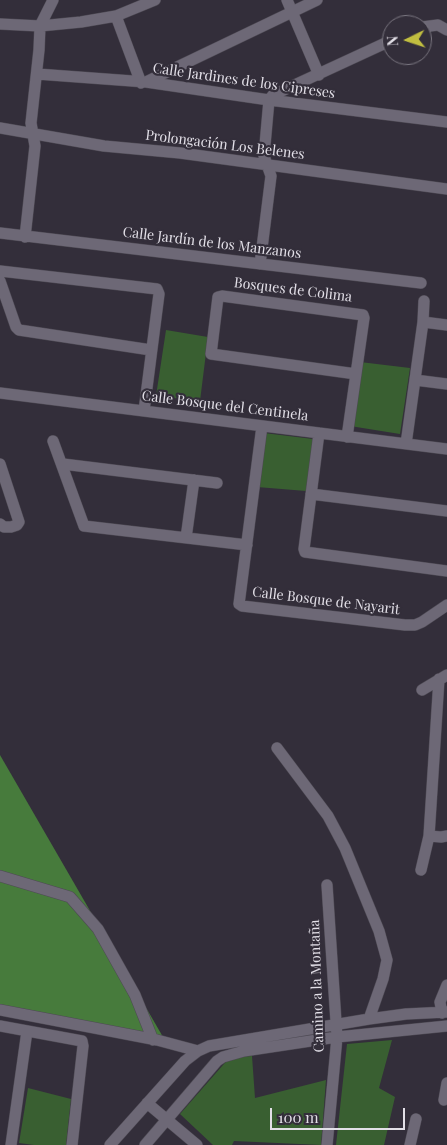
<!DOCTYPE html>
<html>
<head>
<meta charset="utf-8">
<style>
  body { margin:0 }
  #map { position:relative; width:447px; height:1145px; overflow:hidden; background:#332e3a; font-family:"Playfair Display",serif }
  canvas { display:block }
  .north { position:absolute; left:382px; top:15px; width:50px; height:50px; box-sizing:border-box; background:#332e3a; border:1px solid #79757f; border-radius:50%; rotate:266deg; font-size:14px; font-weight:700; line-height:20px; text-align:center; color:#e2dfe7 }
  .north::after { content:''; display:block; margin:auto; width:18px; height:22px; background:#c1be40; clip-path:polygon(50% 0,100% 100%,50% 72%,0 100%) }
  .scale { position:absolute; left:270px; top:1108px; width:135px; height:22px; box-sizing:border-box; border:2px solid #e2dfe7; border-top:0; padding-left:6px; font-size:15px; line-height:18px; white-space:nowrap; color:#e2dfe7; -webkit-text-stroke:4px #332e3a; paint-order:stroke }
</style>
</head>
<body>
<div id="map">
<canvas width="447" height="1145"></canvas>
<div class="north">N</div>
<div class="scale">100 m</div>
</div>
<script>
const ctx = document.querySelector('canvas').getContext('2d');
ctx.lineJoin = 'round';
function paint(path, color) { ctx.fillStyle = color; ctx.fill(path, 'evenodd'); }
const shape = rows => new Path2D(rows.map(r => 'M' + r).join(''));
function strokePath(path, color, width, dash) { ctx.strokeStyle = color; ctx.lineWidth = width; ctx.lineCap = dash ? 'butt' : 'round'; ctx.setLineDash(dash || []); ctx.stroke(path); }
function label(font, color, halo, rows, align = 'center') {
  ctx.font = font + ' "Playfair Display",serif'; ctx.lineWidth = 4.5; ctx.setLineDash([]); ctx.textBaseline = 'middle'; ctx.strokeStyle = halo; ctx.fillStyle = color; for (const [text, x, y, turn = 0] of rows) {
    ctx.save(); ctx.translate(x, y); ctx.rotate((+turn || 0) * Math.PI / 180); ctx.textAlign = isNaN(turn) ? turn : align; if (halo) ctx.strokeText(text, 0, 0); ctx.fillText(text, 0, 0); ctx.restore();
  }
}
paint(shape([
  [166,330,208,337,200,401,156,396],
  [360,362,410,368,400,434,350,426],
  [264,433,313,439,306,491,257,487],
  [392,1040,379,1088,395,1097,384,1145,336,1145,347,1044],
  [252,1056,255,1098,326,1080,321,1145,234,1141,232,1145,213,1145,180,1114,230,1057],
  [28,1088,71,1099,66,1145,34,1145,19,1143]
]), '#395f31');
paint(shape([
  [0,755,163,1037,0,1006]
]), '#477b3c');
const minor = shape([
  [287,0,319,75],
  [116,16,141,83],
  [0,24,40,26,81,22,116,16,155,0],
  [422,27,438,25,447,30],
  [37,74,146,82,269,100,447,122],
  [146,82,317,0],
  [0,128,104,146,180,153,447,189],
  [0,233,421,283],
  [25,237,35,146,31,123,39,50,40,26,53,0],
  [260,264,271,176,264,156,269,100,273,95,392,40],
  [0,271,157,289,159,294,144,411],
  [0,281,16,327,19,330,151,350],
  [423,322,447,325],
  [415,380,447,384],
  [0,393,447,449],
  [262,426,239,604,242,606,405,625,415,625,422,622,447,605],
  [319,433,304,549,305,552,447,571],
  [347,437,364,318,363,315,222,296,218,297,211,354,356,374],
  [53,441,84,526,247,545],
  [406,444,423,322,424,301],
  [0,464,19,522,17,525,11,527,4,527,0,524],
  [63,464,217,483],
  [311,494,447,511],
  [186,538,194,480],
  [422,690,447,675],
  [277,748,328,816,345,848,379,931,387,960,383,979,369,1019],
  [429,836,441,837,447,836],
  [421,870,429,836,439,679],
  [0,876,70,897,98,929,135,995,153,1040],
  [327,885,337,1037,327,1145],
  [0,1010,157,1040,198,1051],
  [442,1013,440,1002,447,985],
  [0,1026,82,1041,83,1046,72,1145],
  [444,1100,447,1083],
  [147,1103,197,1145],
  [11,1145,27,1031],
  [110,1145,185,1061,198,1051,209,1046,369,1019,406,1014,447,1012],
  [145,1145,217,1061,223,1057,244,1051,337,1037,447,1026],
  [410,1145,416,1119]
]);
strokePath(minor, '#4e4a54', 12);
strokePath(minor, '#6d6876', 11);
label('14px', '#e2dfe7', '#332e3a', [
  ["Calle Jardines de los Cipreses",244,81,8],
  ["Prolongación Los Belenes",225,145,7],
  ["Calle Jardín de los Manzanos",212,243,7],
  ["Bosques de Colima",293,290,7],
  ["Calle Bosque del Centinela",225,406,7],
  ["Calle Bosque de Nayarit",326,601,7],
  ["Camino a la Montaña",317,986,-92]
]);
</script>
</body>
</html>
